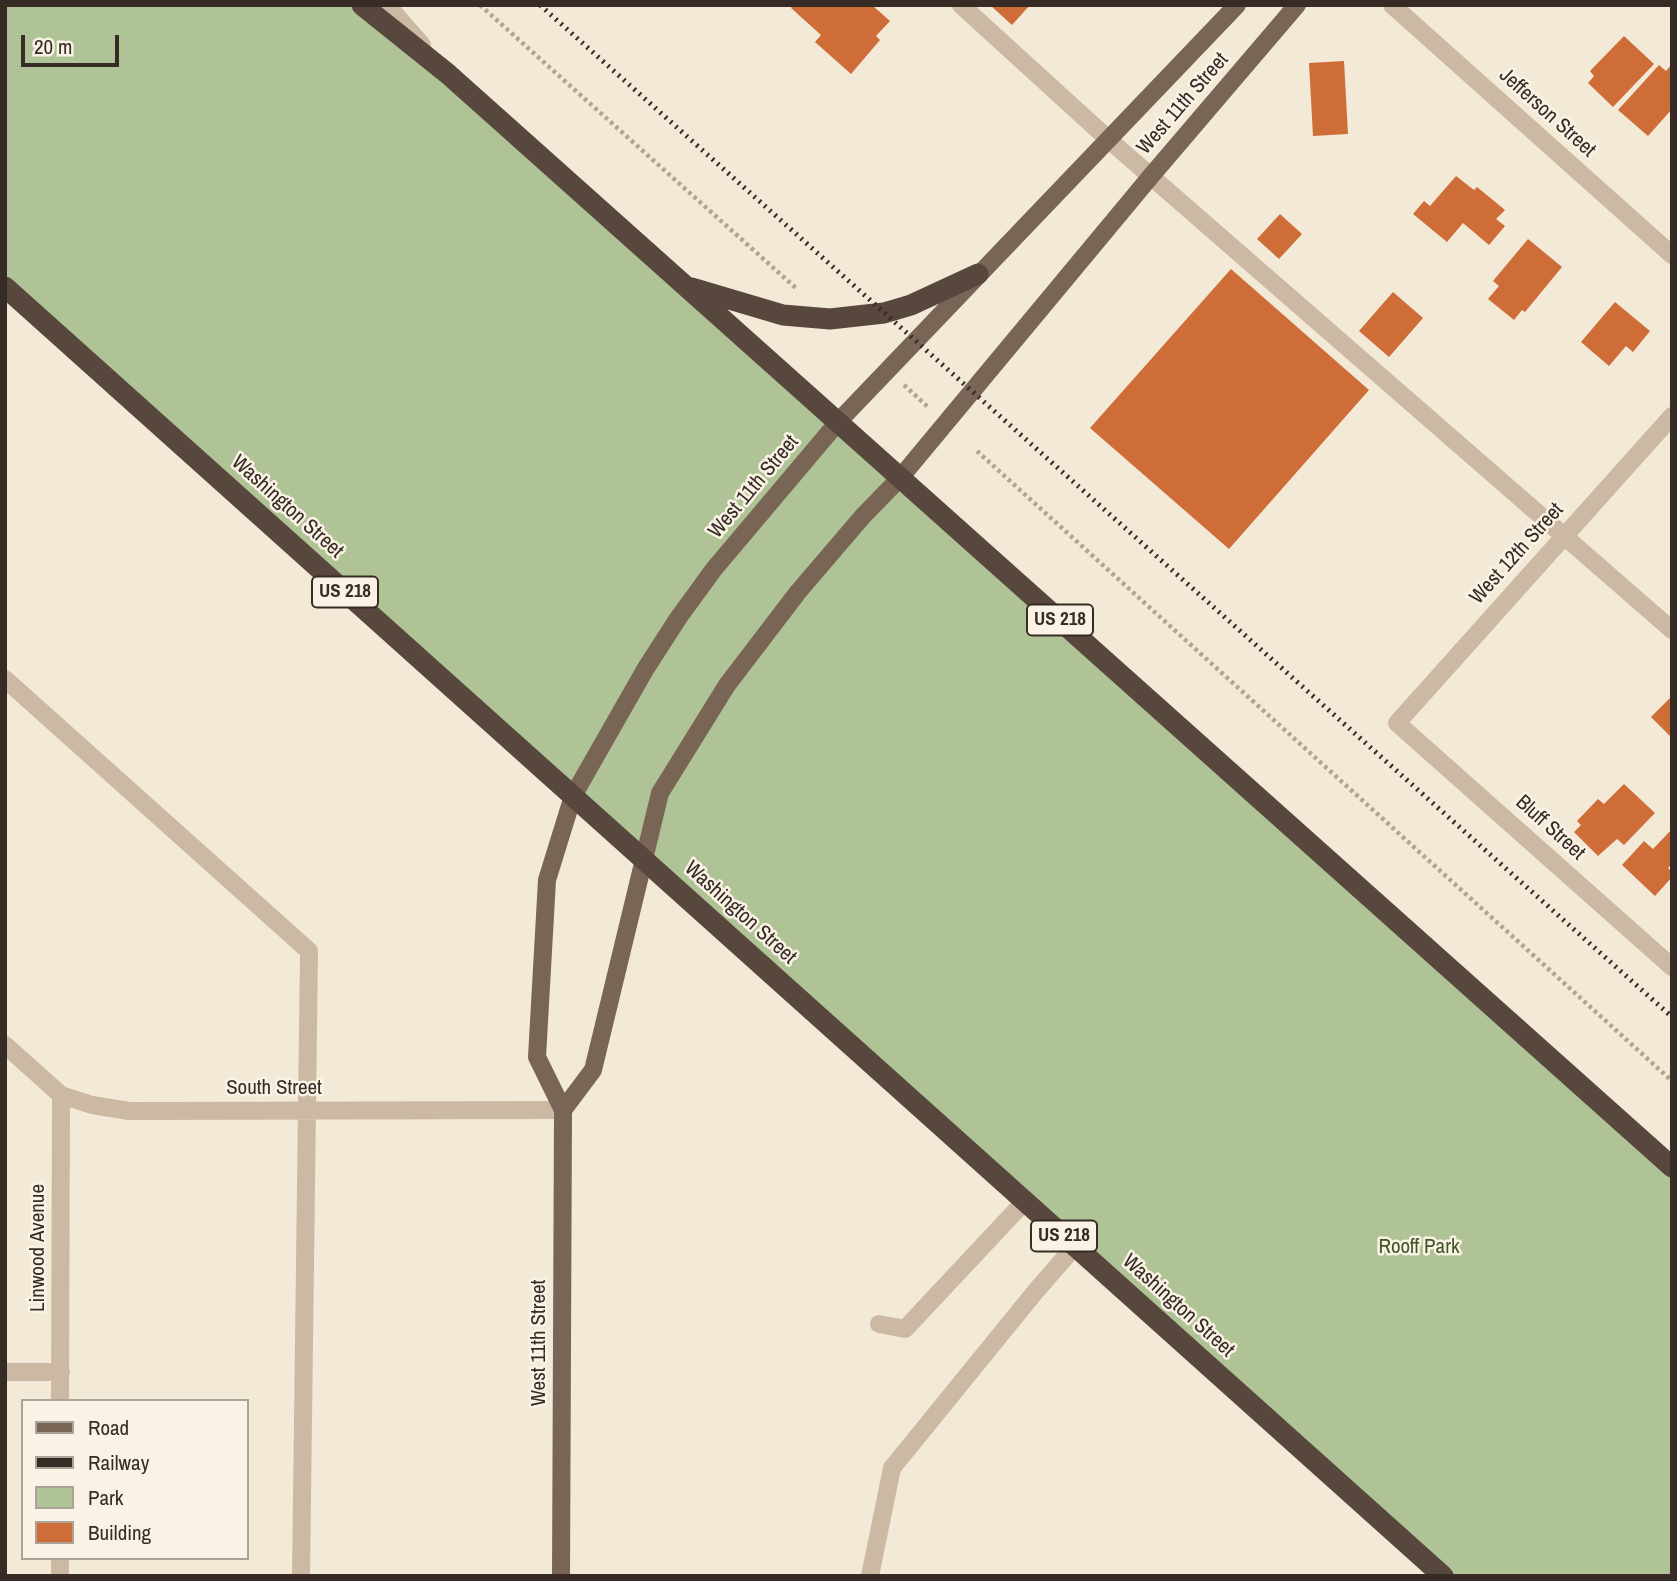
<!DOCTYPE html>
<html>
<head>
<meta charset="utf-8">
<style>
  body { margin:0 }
  #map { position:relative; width:1677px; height:1581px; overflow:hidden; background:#f3e9d7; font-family:"Archivo Narrow",sans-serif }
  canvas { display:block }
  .frame { position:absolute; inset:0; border:7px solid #362c25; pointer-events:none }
  .legend { position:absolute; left:21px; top:1399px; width:228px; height:161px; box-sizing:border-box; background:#faf2e4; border:2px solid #aca398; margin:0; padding:9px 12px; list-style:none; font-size:21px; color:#362c25 }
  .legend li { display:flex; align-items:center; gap:14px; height:35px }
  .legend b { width:35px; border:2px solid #aca398 }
  .scale { position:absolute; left:21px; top:35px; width:98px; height:32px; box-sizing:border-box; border:4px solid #362c25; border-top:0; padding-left:9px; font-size:21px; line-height:24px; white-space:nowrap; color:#362c25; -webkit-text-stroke:5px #faf2e4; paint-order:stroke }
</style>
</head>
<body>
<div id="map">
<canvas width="1677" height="1581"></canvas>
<div class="frame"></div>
<ul class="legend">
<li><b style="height:9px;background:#796555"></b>Road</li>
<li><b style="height:9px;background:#362c25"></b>Railway</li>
<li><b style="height:19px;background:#afc397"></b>Park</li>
<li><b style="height:19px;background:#cf6d39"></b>Building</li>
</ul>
<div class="scale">20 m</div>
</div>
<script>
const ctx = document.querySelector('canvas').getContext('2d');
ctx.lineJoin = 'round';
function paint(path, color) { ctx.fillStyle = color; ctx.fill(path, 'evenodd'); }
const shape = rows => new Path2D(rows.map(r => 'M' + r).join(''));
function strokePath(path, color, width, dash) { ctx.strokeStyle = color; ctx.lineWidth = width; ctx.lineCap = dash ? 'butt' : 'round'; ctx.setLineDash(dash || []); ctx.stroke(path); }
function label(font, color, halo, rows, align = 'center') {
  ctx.font = font + ' "Archivo Narrow",sans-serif'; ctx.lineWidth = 5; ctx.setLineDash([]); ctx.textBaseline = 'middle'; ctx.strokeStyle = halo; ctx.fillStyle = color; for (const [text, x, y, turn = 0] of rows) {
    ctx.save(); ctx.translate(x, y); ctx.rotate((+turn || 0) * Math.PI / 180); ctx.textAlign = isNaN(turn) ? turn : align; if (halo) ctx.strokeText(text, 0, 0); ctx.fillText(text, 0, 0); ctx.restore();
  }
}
paint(shape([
  [5,5,362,5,1672,1167,1672,1576,1443,1576,5,287]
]), '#afc397');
paint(shape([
  [793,5,872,5,890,21,876,36,880,40,851,74,815,42,821,35,791,8],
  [990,5,1030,5,1012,25],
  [1624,36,1654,64,1613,107,1588,83,1594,76,1590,71],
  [1344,61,1348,134,1313,136,1309,63],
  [1672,64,1672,109,1648,136,1618,110,1659,65,1666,71],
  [1456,176,1474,190,1477,187,1505,210,1496,219,1505,226,1489,245,1463,223,1447,242,1413,214,1424,201,1430,206],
  [1280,214,1302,234,1279,259,1257,239],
  [1528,239,1562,267,1525,312,1522,310,1514,320,1488,299,1499,286,1493,281],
  [1231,269,1369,390,1229,549,1090,428],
  [1393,292,1423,318,1389,357,1359,331],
  [1615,302,1650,331,1633,352,1626,346,1609,366,1581,342],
  [1672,696,1672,738,1651,717],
  [1624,784,1655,813,1624,845,1617,839,1598,856,1574,832,1581,825,1577,821,1598,799,1604,804],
  [1672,829,1672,864,1668,868,1672,872,1672,877,1655,896,1622,865,1644,841,1653,849]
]), '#cf6d39');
strokePath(shape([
  [480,5,797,289],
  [904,385,929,408],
  [977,451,1672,1081]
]), '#b7a38d', 4.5, [3.5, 3.5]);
strokePath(shape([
  [387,5,422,45],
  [961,5,1108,139,1672,630],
  [1392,5,1672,255],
  [1672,416,1397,723,1672,967],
  [5,679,309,951,301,1576],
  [5,1045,61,1095,92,1105,129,1111,563,1110],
  [879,1324,905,1329,1025,1201],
  [5,1372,61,1372],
  [60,1401,61,1095],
  [60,1576,60,1558],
  [870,1576,892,1468,1035,1292,1075,1246]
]), '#ccb9a3', 18);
strokePath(shape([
  [563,1110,593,1070,660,793,727,685,798,592,863,516,900,478,1151,176,1297,5],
  [561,1576,563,1110,537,1057,547,880,573,796,646,668,679,617,714,569,838,422,1237,5]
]), '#796555', 18);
strokePath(shape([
  [362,5,448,74,1672,1167],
  [5,287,1443,1576],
  [692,288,783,315,830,319,884,313,911,305,978,274]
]), '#58473c', 21);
strokePath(shape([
  [540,5,1672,1017]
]), '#362c25', 5, [2, 5]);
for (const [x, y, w] of [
  [345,592,66],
  [1060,620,66],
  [1064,1236,66]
]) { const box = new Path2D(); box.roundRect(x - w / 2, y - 15.5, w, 31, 5); ctx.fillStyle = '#faf2e4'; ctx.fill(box); strokePath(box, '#362c25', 2); }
label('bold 19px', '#362c25', null, [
  ["US 218",345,592],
  ["US 218",1060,620],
  ["US 218",1064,1236]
]);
label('21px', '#362c25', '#faf2e4', [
  ["West 11th Street",1183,104,-49],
  ["Jefferson Street",1547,113,42],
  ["West 11th Street",754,487,-50],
  ["Washington Street",287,507,42],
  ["West 12th Street",1517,554,-48],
  ["Bluff Street",1550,828,42],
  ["Washington Street",740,913,42],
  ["South Street",274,1088],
  ["Linwood Avenue",38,1248,-90],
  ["Washington Street",1178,1306,42],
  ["West 11th Street",539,1343,-90]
]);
label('21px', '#405627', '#faf2e4', [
  ["Rooff Park",1419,1247]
]);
</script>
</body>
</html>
